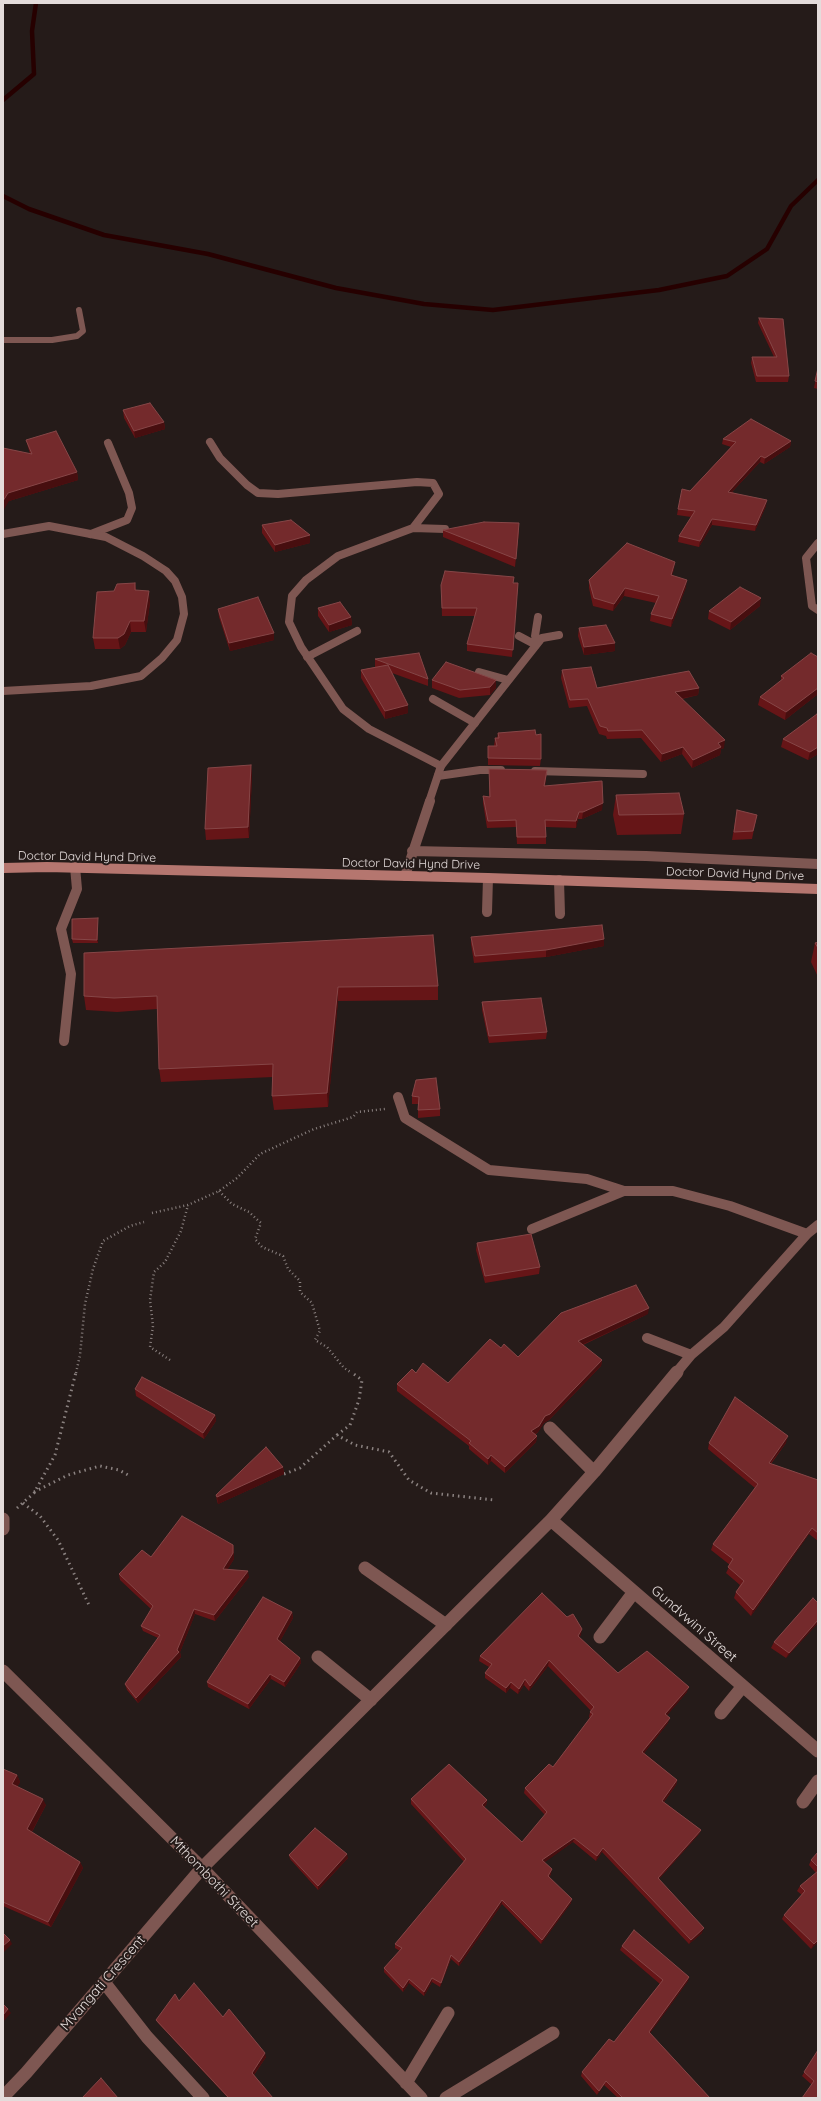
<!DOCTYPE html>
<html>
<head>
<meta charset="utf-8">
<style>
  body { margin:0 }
  #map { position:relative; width:821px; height:2101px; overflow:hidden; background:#251b19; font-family:Quicksand,sans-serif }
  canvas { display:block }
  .frame { position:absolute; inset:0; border:4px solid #e4dcdb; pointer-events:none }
</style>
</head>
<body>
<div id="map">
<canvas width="821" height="2101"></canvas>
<div class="frame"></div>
</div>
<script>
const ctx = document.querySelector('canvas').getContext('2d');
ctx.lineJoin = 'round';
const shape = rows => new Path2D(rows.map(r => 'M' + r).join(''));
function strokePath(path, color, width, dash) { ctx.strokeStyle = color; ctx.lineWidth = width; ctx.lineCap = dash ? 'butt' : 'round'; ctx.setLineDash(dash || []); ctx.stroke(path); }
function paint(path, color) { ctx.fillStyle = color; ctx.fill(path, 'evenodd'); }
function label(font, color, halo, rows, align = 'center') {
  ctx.font = font + ' Quicksand,sans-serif'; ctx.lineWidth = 4; ctx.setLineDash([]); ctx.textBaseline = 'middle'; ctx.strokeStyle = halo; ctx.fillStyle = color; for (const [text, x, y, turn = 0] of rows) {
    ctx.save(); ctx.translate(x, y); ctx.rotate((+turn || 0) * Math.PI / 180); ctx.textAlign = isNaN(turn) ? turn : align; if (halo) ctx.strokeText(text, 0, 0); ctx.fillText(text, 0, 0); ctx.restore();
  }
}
strokePath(shape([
  [3,100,34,74,32,31,36,3],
  [3,196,29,209,104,235,208,254,336,288,424,304,493,310,659,290,727,276,767,249,791,206,818,180]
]), '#260000', 4.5);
strokePath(shape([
  [219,1191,232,1204,249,1212,261,1223,255,1239,262,1247,283,1256,288,1269,300,1281,300,1292,312,1303,320,1331,315,1340,327,1347,344,1368,352,1373],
  [152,1213,188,1205,219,1191,237,1178,260,1154,314,1129,353,1117,357,1112,385,1109],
  [170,1360,150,1347,153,1326,150,1300,154,1272,165,1262,181,1231,188,1205],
  [76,1373,80,1355,85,1304,93,1269,103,1241,130,1226,144,1222]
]), '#8b8280', 2.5, [1, 3]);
strokePath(shape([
  [337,1435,350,1425,359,1400,362,1380,351,1372],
  [284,1474,300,1468,337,1435,355,1445,389,1452,409,1480,431,1493,494,1500],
  [34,1492,68,1475,100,1466,119,1470,130,1476],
  [23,1503,40,1516,58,1540,89,1605],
  [17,1508,34,1493,55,1455,76,1372]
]), '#8b8280', 3, [1.5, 4]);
strokePath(shape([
  [91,534,127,520,132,508,129,493,108,443],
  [441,766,541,639],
  [535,771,643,774],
  [438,776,480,770,501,770]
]), '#7e5752', 8);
strokePath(shape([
  [559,880,560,914],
  [487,912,488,878],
  [64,1041,71,974,61,929,77,889,75,867]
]), '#7e5752', 10);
strokePath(shape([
  [3,340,52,340,77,336,83,331,79,310]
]), '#7e5752', 6);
strokePath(shape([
  [210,442,220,458,247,485,258,493,278,494,417,482,433,483,439,494,413,528],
  [3,534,49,526,106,537,143,556,166,571,175,581,182,597,184,614,177,640,162,658,141,676,91,686,3,691],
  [818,543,806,558,812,606,818,610],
  [538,617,535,636,539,641],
  [519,636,536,645],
  [542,638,559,635],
  [307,657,357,631],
  [479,672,508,680],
  [433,699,475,723],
  [429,802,441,766,369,729,343,709,301,647,289,622,292,596,306,580,338,556,413,528,445,529]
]), '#7e5752', 8);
strokePath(shape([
  [412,851,646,856,818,864],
  [405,876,430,801],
  [398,1097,405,1118,489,1170,587,1179,624,1191,673,1191,730,1206,807,1234],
  [532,1229,624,1191],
  [647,1338,691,1355],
  [676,1373,691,1355,724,1327,807,1234,818,1225]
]), '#7e5752', 10);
strokePath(shape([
  [550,1428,594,1472],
  [3,1519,3,1529],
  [551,1520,818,1751],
  [365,1568,446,1625],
  [600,1637,634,1592],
  [318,1657,371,1700],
  [3,1671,202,1868,421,2098],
  [721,1713,743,1686],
  [803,1802,818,1781],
  [104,1982,147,2037,203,2098],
  [406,2083,448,2013],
  [3,2097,26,2073,202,1868,551,1520,594,1472,677,1372],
  [446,2098,553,2033]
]), '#7e5752', 13);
strokePath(shape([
  [3,868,47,867,488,878,818,889]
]), '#b5766f', 10);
paint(shape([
  [759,318,789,376,788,382,756,382,751,363,752,357,774,357,758,323],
  [818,368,818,389,814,388],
  [123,410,164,422,165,429,135,438,124,418],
  [723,439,791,441,790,447,764,464,760,462,732,492,766,506,755,531,712,525,699,547,678,542,679,536,691,517,677,515,678,509,690,491,731,447,722,444],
  [26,440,77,472,78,480,9,501,30,454],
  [262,525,310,543,275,552,262,533],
  [443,530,519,531,515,567,443,537],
  [674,569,672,575,686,587,671,627,650,621,651,614,656,603,624,596,613,611,593,606,589,588,589,580],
  [135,583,136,590,150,602,146,632,131,632,125,645,120,649,95,649,93,638,114,591],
  [513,583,518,583,512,657,467,651,467,644,475,616,442,616,441,585],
  [760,606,730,630,708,619,709,611],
  [318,608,351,617,352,625,329,632,318,616],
  [218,609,274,640,230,651,219,617],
  [579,628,615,643,615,651,584,655,578,636],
  [818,657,818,694,785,720,758,705,760,697,781,681,781,676],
  [375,659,428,679,428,686,392,673,408,713,385,719,361,678,361,670,375,667],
  [562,670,597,688,699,688,698,695,682,699,724,748,721,749,720,755,692,768,682,754,661,762,641,738,607,739,606,736,599,734,587,706,569,708,561,678],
  [432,680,496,680,496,688,490,695,459,698,432,688],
  [818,714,818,754,808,760,781,747,783,739],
  [498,733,541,759,540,766,488,765,488,746,494,746,495,738,497,738],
  [251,765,252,777,249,838,206,840,205,829],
  [489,769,547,770,545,786,602,810,582,819,578,819,576,828,546,827,546,844,517,844,516,827,487,828,483,803,483,796,489,797],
  [616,795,684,814,681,834,617,835,613,815],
  [737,810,757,815,752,839,732,840],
  [98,922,98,943,73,943,72,939],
  [471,937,604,946,546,957,474,963,471,944],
  [818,942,818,977,811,962,815,943],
  [84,953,438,986,438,1000,338,1001,328,1107,274,1110,272,1096,273,1077,161,1082,159,1069,157,1009,117,1012,86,1010,84,996],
  [482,1002,547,1032,546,1039,489,1043,482,1010],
  [416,1080,440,1109,440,1116,418,1118,418,1104,412,1104,412,1096],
  [477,1243,540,1267,539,1274,485,1283,476,1250],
  [648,1314,583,1345,602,1360,601,1366,549,1420,544,1423,538,1432,535,1435,537,1436,536,1442,505,1473,491,1461,488,1465,469,1449,469,1446,397,1391,397,1384,416,1373,448,1383,501,1348,518,1357],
  [135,1389,215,1415,216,1421,204,1439,136,1396],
  [709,1443,786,1443,771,1464,818,1480,818,1541,809,1534,751,1616,734,1598,736,1592,740,1585,726,1573,730,1565,711,1550,713,1544,755,1488,708,1449],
  [283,1467,284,1474,218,1504,217,1501,216,1495],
  [233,1545,234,1551,234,1559,227,1570,249,1577,215,1621,195,1614,180,1652,181,1657,138,1703,127,1690,125,1684,158,1638,143,1631,141,1626,151,1609,120,1580,119,1574,151,1557],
  [818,1603,818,1623,786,1658,771,1648,774,1642],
  [292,1612,293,1618,280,1641,300,1658,301,1663,285,1687,271,1679,249,1709,208,1687,207,1682],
  [581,1635,579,1637,618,1673,687,1692,667,1715,668,1723,644,1753,677,1780,676,1785,664,1802,701,1830,699,1834,659,1879,702,1933,689,1944,602,1852,596,1861,573,1842,544,1862,551,1874,549,1878,571,1903,541,1944,502,1904,459,1966,451,1959,440,1987,432,1982,424,1996,409,1983,403,1992,384,1972,384,1968,400,1951,395,1948,395,1944,464,1862,411,1804,411,1799,487,1800,486,1805,484,1807,522,1842,545,1815,524,1793,525,1788,553,1767,590,1718,589,1717,590,1712,591,1711,548,1666,529,1691,524,1685,518,1694,510,1688,506,1693,485,1678,485,1673,489,1667,479,1661,480,1656],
  [3,1769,17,1775,20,1782,17,1787,46,1805,32,1832,80,1862,83,1868,51,1927,3,1906],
  [818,1852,818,1942,811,1949,782,1919,784,1915,802,1895,797,1891,800,1886,816,1873,809,1865,811,1860],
  [289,1855,348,1858,318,1890,290,1859],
  [622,1946,688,1981,650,2033,710,2098,618,2098,604,2085,597,2095,581,2076,582,2072,614,2042,660,1984,620,1950],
  [179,2001,223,2017,266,2057,254,2075,273,2098,228,2098,158,2023,156,2020],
  [818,2050,818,2098,811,2084,802,2076]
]), '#661517');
paint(shape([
  [164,422,165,429,135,438,134,431],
  [791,441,790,447,764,464,765,458],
  [761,456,760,462,727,497,728,492],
  [77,472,78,480,9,501,3,511,3,501,8,493],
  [767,500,766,506,755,531,756,525],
  [712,519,712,525,699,547,700,541],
  [519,523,519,531,515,567,516,559],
  [310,535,310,543,275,552,275,545],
  [675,562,674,569,670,582,671,575],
  [687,580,686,587,671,627,672,619],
  [625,588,624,596,613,611,614,604],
  [149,591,150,602,146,632,144,621],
  [761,598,760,606,730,630,731,622],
  [351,617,352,625,329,632,329,625],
  [130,621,131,632,125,645,120,649,118,638],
  [274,633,274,640,230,651,229,643],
  [615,643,615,651,584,655,584,647],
  [496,680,496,688,490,695,490,687],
  [699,688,698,695,674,700,675,692],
  [818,688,818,694,785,720,786,712],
  [408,705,408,713,385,719,385,711],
  [725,740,724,748,721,749,720,755,692,768,693,760,718,743],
  [683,747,682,754,661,762,662,754],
  [818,747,818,754,808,760,810,752],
  [251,765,252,777,249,838,248,827],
  [603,803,602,810,582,819,583,812],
  [579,812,578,819,576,828,576,821],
  [98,918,98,943,97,940],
  [604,939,604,946,546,957,546,950],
  [338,987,338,1001,328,1107,327,1093],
  [649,1308,648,1314,577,1347,578,1341],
  [602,1360,601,1366,549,1420,544,1423,538,1432,530,1437,531,1431],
  [215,1415,216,1421,204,1439,203,1433],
  [537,1436,536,1442,505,1473,505,1467],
  [788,1436,786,1443,766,1469,769,1463],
  [491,1455,491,1461,488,1465,488,1459],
  [283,1467,284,1474,218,1504,217,1497],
  [812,1528,809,1534,751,1616,753,1610],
  [233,1545,234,1551,234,1559,224,1575,223,1569],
  [248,1571,249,1577,215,1621,214,1615],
  [194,1609,195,1614,180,1652,181,1657,138,1703,136,1698,177,1650],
  [292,1612,293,1618,278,1645,277,1639],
  [818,1620,818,1623,786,1658,789,1653],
  [582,1629,581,1635,577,1641,578,1636],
  [300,1658,301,1663,285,1687,284,1682],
  [549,1660,548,1666,529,1691,530,1686],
  [270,1674,271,1679,249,1709,248,1704],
  [525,1679,524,1685,518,1694,519,1689],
  [511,1682,510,1688,506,1693,506,1688],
  [689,1687,687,1692,664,1719,665,1714],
  [670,1718,668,1723,641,1757,642,1752],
  [17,1775,20,1782,15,1791,12,1784],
  [677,1780,676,1785,661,1806,662,1801],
  [43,1799,46,1805,30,1835,27,1829],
  [487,1800,486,1805,481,1810,482,1805],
  [701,1830,699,1834,656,1882,658,1878],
  [574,1838,573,1842,541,1865,542,1860],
  [603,1848,602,1852,596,1861,597,1856],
  [347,1854,348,1858,318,1890,318,1886],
  [80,1862,83,1868,51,1927,48,1922],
  [552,1869,551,1874,547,1881,548,1876],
  [572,1899,571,1903,541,1944,542,1940],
  [502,1900,502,1904,459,1966,459,1962],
  [704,1928,702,1933,689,1944,691,1940],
  [10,1940,12,1944,3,1953,3,1946],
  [818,1940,818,1942,811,1949,814,1944],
  [451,1955,451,1959,440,1987,441,1983],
  [689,1977,688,1981,648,2036,649,2032],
  [432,1978,432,1982,424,1996,424,1992],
  [409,1979,409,1983,403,1992,403,1988],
  [8,2009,11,2013,3,2022,3,2015],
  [265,2053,266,2057,253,2076,252,2073],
  [606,2081,604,2085,597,2095,599,2091]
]), '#470e0f');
const building = shape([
  [759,318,783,319,789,376,757,376,752,357,777,357,759,318],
  [818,368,818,382,815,381,818,368],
  [150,403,164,422,134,431,123,410,150,403],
  [751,419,791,441,765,458,761,456,728,492,767,500,756,525,712,519,700,541,679,536,695,511,678,509,682,489,690,491,736,442,723,439,751,419],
  [56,431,77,472,8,493,3,501,3,448,32,454,26,440,56,431],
  [291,520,310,535,275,545,262,525,291,520],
  [484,522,519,523,516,559,443,530,484,522],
  [627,543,675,562,671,575,687,580,672,619,651,614,659,596,625,588,614,604,594,598,589,580,627,543],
  [445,571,514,577,513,583,518,583,513,650,467,644,477,608,442,608,441,585,445,571],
  [135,583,135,590,149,591,144,621,130,621,124,634,118,638,93,638,97,592,114,591,117,584,135,583],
  [740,587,761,598,731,622,709,611,740,587],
  [258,597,274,633,229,643,218,609,258,597],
  [340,602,351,617,329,625,318,608,340,602],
  [606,625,615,643,584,647,579,628,606,625],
  [419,653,428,679,375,659,419,653],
  [811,653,818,657,818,688,786,712,760,697,784,678,781,676,811,653],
  [446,662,496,680,490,687,460,690,432,680,446,662],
  [388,665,408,705,385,711,361,670,388,665],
  [591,667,597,688,689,671,699,688,675,692,725,740,718,743,721,747,693,760,683,747,662,754,642,730,608,731,607,728,600,726,588,699,570,700,562,670,591,667],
  [817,714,818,714,818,747,810,752,783,739,817,714],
  [535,730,536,735,541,734,541,759,488,758,488,746,497,746,495,738,499,738,498,733,535,730],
  [251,765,248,827,205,829,208,768,251,765],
  [489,769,547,770,544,786,602,781,603,803,583,812,579,812,576,821,545,820,546,837,517,837,516,820,488,821,483,796,490,797,489,769],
  [679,793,684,814,619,815,616,795,679,793],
  [737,810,757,815,753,831,734,832,737,810],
  [98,918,97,940,72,939,72,919,98,918],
  [602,925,604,939,546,950,475,956,471,937,602,925],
  [433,935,438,986,338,987,327,1093,272,1096,273,1064,159,1069,157,996,114,998,84,996,84,953,433,935],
  [818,942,818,948,815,943,818,942],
  [541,998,547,1032,489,1036,482,1002,541,998],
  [436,1078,440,1109,418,1110,419,1097,412,1096,416,1080,436,1078],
  [531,1234,540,1267,485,1276,477,1243,531,1234],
  [636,1285,649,1308,578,1341,602,1360,550,1414,545,1416,539,1426,531,1431,537,1436,505,1467,491,1455,488,1459,469,1443,471,1441,397,1384,412,1369,416,1373,423,1363,448,1383,490,1339,501,1348,504,1344,518,1357,561,1313,636,1285],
  [142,1377,215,1415,203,1433,135,1389,142,1377],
  [735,1397,788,1436,769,1463,818,1480,818,1533,812,1528,753,1610,736,1592,744,1581,728,1567,733,1559,713,1544,758,1484,709,1443,735,1397],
  [266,1447,283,1467,217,1497,216,1495,266,1447],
  [182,1516,233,1545,233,1553,223,1569,248,1571,214,1615,194,1609,177,1650,179,1652,136,1698,125,1684,160,1635,141,1626,153,1606,119,1574,142,1550,151,1557,182,1516],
  [542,1593,567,1617,573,1614,582,1629,578,1636,618,1673,647,1651,689,1687,665,1714,670,1718,642,1752,677,1780,662,1801,701,1830,658,1878,704,1928,691,1940,603,1848,597,1856,574,1838,542,1860,552,1869,548,1876,572,1899,542,1940,502,1900,459,1962,451,1955,441,1983,432,1978,424,1992,409,1979,403,1988,384,1968,402,1948,395,1944,466,1859,411,1799,449,1764,487,1800,482,1805,522,1842,547,1812,525,1788,549,1764,553,1767,593,1714,590,1712,594,1707,549,1660,530,1686,525,1679,519,1689,511,1682,506,1688,485,1673,492,1664,480,1656,542,1593],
  [263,1597,292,1612,277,1639,300,1658,284,1682,270,1674,248,1704,207,1682,263,1597],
  [813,1598,818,1603,818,1620,789,1653,774,1642,813,1598],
  [3,1769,17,1775,12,1784,43,1799,27,1829,80,1862,48,1922,3,1902,3,1769],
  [315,1828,347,1854,318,1886,289,1855,315,1828],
  [818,1852,818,1867,811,1860,818,1852],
  [818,1871,818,1940,814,1944,784,1915,805,1891,800,1886,818,1871],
  [634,1930,689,1977,649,2032,710,2098,623,2098,606,2081,599,2091,582,2072,609,2039,614,2042,663,1980,622,1946,634,1930],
  [3,1933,10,1940,3,1946,3,1933],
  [194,1983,223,2017,229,2009,265,2053,252,2073,273,2098,229,2098,156,2020,175,1994,179,2001,194,1983],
  [3,2004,8,2009,3,2015,3,2004],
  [818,2050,818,2098,802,2098,814,2081,804,2072,818,2050],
  [101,2078,118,2098,82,2098,101,2078]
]);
paint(building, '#742a2c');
strokePath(building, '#864647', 1);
label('12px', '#e4dcdb', '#251b19', [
  ["Doctor David Hynd Drive",87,857,1],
  ["Doctor David Hynd Drive",411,864,1],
  ["Doctor David Hynd Drive",735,874,2]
]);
label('14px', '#e4dcdb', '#251b19', [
  ["Gundvwini Street",694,1624,41],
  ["Mthombothi Street",214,1882,46],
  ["Mvangati Crescent",103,1983,-49]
]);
</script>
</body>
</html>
